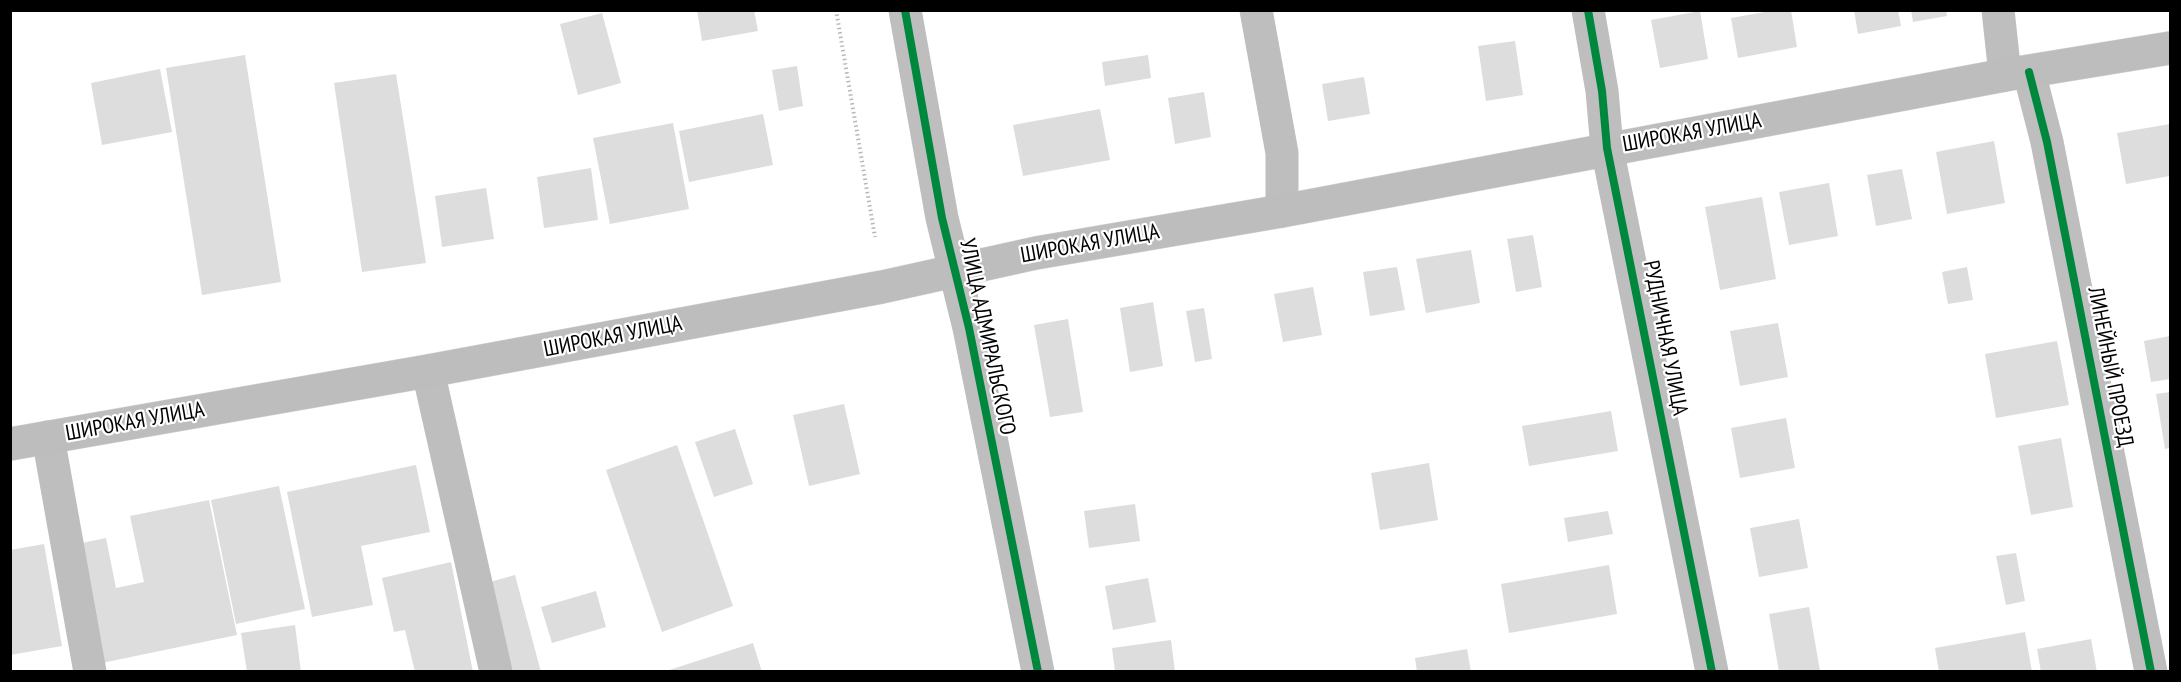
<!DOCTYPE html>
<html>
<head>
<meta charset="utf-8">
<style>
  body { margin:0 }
  #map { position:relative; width:2181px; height:682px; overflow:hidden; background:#fff; font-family:"PT Sans Narrow",sans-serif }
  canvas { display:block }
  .frame { position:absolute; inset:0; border:12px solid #000; pointer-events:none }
</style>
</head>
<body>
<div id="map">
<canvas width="2181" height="682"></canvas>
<div class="frame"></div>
</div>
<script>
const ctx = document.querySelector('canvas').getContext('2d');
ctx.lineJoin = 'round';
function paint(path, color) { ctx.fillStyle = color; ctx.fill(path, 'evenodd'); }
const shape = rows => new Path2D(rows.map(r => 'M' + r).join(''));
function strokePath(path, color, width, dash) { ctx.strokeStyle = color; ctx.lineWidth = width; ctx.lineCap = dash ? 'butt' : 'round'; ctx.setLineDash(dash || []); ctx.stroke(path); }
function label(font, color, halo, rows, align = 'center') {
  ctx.font = font + ' "PT Sans Narrow",sans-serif'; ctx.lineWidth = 4.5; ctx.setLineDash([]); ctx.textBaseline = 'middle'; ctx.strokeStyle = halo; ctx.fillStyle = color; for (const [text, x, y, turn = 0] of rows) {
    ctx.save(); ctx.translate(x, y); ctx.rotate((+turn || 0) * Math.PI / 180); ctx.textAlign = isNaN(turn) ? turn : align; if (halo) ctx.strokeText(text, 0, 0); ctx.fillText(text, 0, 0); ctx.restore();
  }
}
paint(shape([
  [697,10,754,10,758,31,702,41],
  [1776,10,1791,10,1797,47,1738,58,1731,18],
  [1854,10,1898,10,1901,26,1858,34],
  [1911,10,1946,10,1947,16,1913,22],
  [1700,11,1708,59,1660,68,1651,20],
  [602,13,621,83,578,95,560,24],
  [1515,41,1523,95,1486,101,1478,46],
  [245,55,281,282,202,295,166,68],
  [1148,55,1151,78,1105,86,1102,62],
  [797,66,803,106,779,111,772,70],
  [160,69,172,132,102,145,91,83],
  [396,74,426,263,362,272,334,83],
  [1364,77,1370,114,1328,121,1322,84],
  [1204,92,1211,137,1175,144,1168,98],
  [1100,109,1110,160,1023,176,1013,125],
  [763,114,773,165,689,182,679,131],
  [673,123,689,209,610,224,593,138],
  [2170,124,2170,176,2126,184,2117,133],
  [1994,141,2005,203,1947,214,1936,152],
  [591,168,598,220,544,228,537,177],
  [1902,169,1912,219,1876,226,1867,175],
  [1829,183,1838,236,1789,245,1779,192],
  [486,188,494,239,442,247,435,196],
  [1762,197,1776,279,1720,290,1705,207],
  [1533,235,1542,287,1516,292,1507,239],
  [1471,250,1480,303,1426,313,1416,259],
  [1397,267,1405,310,1370,316,1363,272],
  [1967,267,1973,300,1948,304,1942,272],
  [1313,287,1322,335,1283,342,1274,294],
  [1153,302,1163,366,1130,372,1120,308],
  [1204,308,1212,359,1195,362,1186,311],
  [1068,319,1083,412,1050,417,1034,325],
  [1778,323,1788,377,1740,386,1730,331],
  [2170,336,2170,379,2151,382,2144,341],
  [2057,341,2069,405,1996,418,1985,354],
  [2170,392,2170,448,2165,449,2156,394],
  [844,404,860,474,809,486,793,415],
  [1611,411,1618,451,1529,466,1522,426],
  [1786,418,1795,468,1740,478,1731,428],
  [735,429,753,484,714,497,695,442],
  [2061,438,2073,507,2031,515,2018,446],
  [677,445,733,606,662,632,606,470],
  [1429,463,1438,520,1380,530,1371,473],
  [416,465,430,532,361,546,373,605,312,617,287,492],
  [279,486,305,609,236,624,211,500],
  [209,500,237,635,102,663,77,544,106,538,116,588,144,582,130,516],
  [1135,504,1140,541,1089,548,1084,511],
  [1608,511,1613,534,1568,542,1564,518],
  [1799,519,1808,568,1759,577,1750,528],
  [44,544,62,646,10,655,10,550],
  [2016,553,2025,601,2006,605,1996,556],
  [451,562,473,672,415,672,405,630,394,632,382,578],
  [1609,565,1617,614,1509,633,1501,584],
  [515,575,541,672,509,672,486,583],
  [1148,578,1156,622,1113,630,1105,586],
  [596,591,606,627,552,643,541,607],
  [1809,607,1820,671,1779,672,1769,614],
  [295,625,301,672,247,672,241,633],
  [2025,632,2032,672,1939,672,1935,648],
  [2091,639,2097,672,2041,672,2037,649],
  [1171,640,1175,672,1115,672,1112,648],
  [753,643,762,672,666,672,666,671],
  [1467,649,1471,672,1417,672,1415,658]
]), '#ddd');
const major = shape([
  [10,444,428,371,882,287,1036,253,1282,211,2005,75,2170,48]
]);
strokePath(major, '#dbdbdb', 34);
strokePath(shape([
  [836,10,875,237]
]), '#b8b8b8', 4, [1.5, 3]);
strokePath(shape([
  [905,10,942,218,969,328,1038,672],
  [1256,10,1282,153,1282,211],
  [1588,10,1602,91,1607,148,1712,672],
  [1998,10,2005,75],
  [2029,72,2047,142,2151,672],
  [428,371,496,672],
  [48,437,90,672]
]), '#bebebe', 33);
strokePath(major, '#bdbdbd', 33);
strokePath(shape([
  [905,10,942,218,969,328,1038,672],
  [1588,10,1602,91,1607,148,1712,672],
  [2029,72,2047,142,2151,672]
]), '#00873e', 8);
label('22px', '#000', '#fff', [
  ["ШИРОКАЯ УЛИЦА",1692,133,-10],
  ["ШИРОКАЯ УЛИЦА",1090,244,-10],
  ["ШИРОКАЯ УЛИЦА",613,337,-11],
  ["УЛИЦА АДМИРАЛЬСКОГО",987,337,78],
  ["РУДНИЧНАЯ УЛИЦА",1665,338,79],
  ["ЛИНЕЙНЫЙ ПРОЕЗД",2110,367,79],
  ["ШИРОКАЯ УЛИЦА",135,422,-10]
]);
</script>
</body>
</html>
